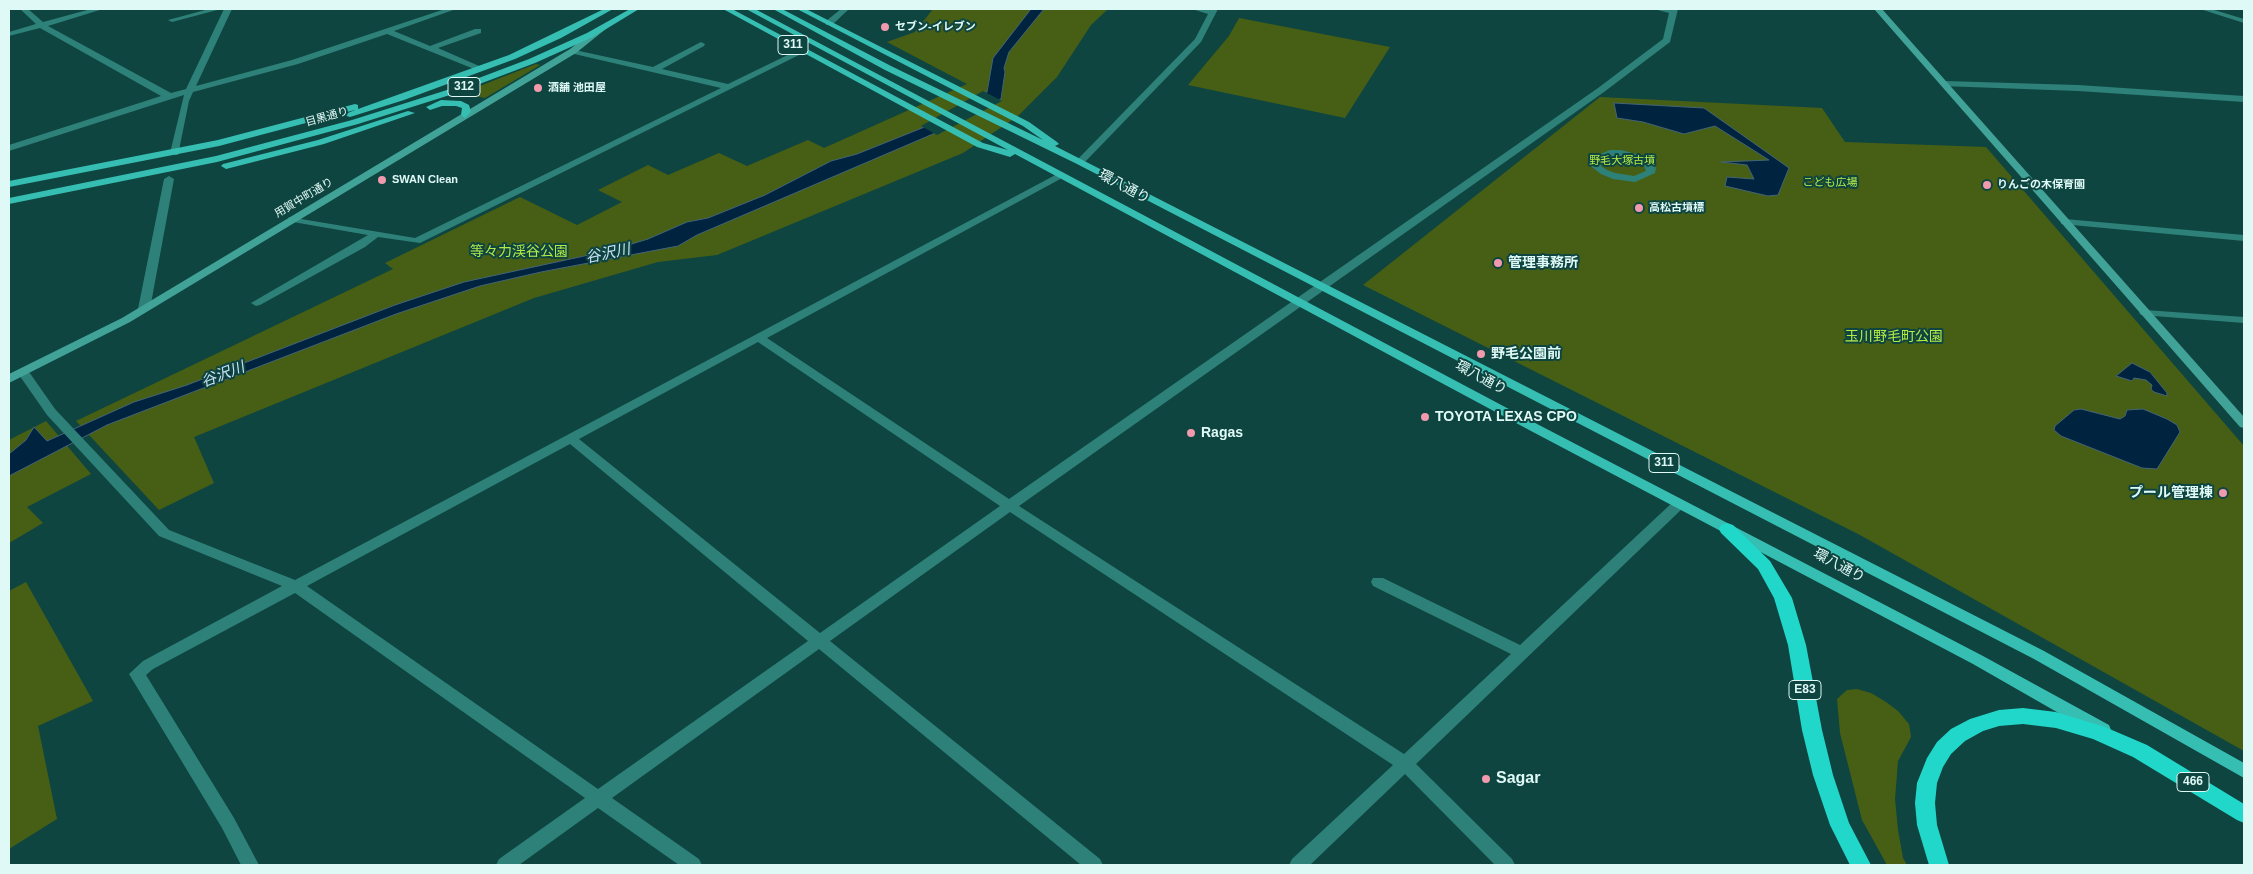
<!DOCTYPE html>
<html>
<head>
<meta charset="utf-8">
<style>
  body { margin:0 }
  #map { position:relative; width:2253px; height:874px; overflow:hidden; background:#0f4540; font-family:Arial,sans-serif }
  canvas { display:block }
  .frame { position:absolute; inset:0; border:10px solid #dff9f6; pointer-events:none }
</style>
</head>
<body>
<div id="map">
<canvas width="2253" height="874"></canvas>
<div class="frame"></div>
</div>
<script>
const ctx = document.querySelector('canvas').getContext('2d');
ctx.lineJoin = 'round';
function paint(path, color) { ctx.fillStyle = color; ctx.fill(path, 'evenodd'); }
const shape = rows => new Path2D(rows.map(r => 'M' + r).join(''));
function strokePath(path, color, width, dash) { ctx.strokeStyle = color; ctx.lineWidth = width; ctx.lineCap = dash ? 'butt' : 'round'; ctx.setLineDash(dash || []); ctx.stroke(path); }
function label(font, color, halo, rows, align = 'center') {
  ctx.font = font + ' Arial,"Noto Sans JP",sans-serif'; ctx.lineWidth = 4; ctx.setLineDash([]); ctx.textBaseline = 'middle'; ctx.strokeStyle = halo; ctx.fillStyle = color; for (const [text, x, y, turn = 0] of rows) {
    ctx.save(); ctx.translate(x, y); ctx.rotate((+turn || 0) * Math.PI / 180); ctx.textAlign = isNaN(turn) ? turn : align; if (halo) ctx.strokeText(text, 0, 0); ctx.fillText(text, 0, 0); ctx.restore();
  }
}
paint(shape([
  [933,9,1108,9,1091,25,1057,77,1018,116,963,153,717,255,658,262,534,298,194,437,214,483,159,510,76,421,393,269,385,263,520,197,577,225,622,202,598,190,648,165,668,175,719,153,747,166,808,140,824,148,967,84,887,42,915,32],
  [1239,18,1390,47,1345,118,1188,85,1229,36],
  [536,64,540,65,485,98,462,93],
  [1600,97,1822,108,1845,142,1986,147,2244,446,2244,751,1860,535,1363,285],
  [46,421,91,474,27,507,43,523,9,543,9,440],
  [26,582,93,701,38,726,57,819,9,849,9,591],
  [1857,689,1871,693,1886,702,1898,711,1909,724,1911,737,1898,761,1895,799,1898,830,1903,858,1907,865,1887,865,1862,820,1840,733,1837,699,1847,690]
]), '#475f15');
const water = shape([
  [1031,9,1044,9,1009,52,1004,68,1005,72,1001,99,933,134,697,235,678,246,541,272,480,286,396,314,107,425,9,476,9,454,26,440,34,427,47,441,134,402,187,385,395,305,464,282,612,250,648,239,687,222,708,218,765,195,831,161,857,154,922,128,987,92,993,58,1031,9],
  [1614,103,1704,108,1789,168,1778,195,1768,196,1725,186,1727,177,1754,179,1747,165,1721,162,1769,160,1715,126,1684,134,1643,122,1617,118,1614,103],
  [2132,363,2150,372,2167,393,2167,396,2154,392,2151,389,2152,385,2146,380,2134,378,2132,381,2116,376,2132,363],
  [2081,409,2120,419,2125,416,2127,410,2143,409,2167,419,2177,425,2180,432,2157,469,2142,468,2061,436,2054,430,2055,426,2074,410,2081,409]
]);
paint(water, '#00243f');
strokePath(water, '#436476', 1);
paint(shape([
  [983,91,1002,101,937,135,921,126]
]), '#0f4540');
paint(shape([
  [20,9,28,9,43,22,91,9,103,9,48,26,171,93,186,89,224,9,232,9,196,86,292,60,445,9,456,9,394,31,430,46,475,29,481,29,481,33,438,48,486,69,479,71,387,34,298,64,193,92,189,101,178,155,172,155,170,153,184,95,9,151,9,145,161,96,40,28,9,36,9,32,36,24,20,9],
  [209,9,221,9,172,22,168,20,209,9],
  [841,9,849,9,832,25,826,25,826,21,841,9],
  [1192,9,1218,9,1201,42,1083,164,1077,164,1077,160,1195,39,1208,14,1192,9],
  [1654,9,1678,9,1670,42,1604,92,1019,506,1404,754,1511,654,1373,586,1371,582,1373,578,1383,578,1520,645,1674,501,1684,501,1686,504,1684,507,1416,764,1512,859,1515,865,1495,865,1405,774,1310,865,1289,865,1292,859,1393,765,1010,512,830,641,1100,859,1103,865,1081,865,819,649,612,798,699,859,702,865,679,865,598,808,519,865,496,865,499,859,585,798,295,593,153,669,146,675,234,818,259,865,241,865,222,828,129,674,143,661,282,586,159,536,47,415,17,372,23,368,27,369,55,409,169,530,295,580,1061,172,1066,175,1064,177,767,338,1009,499,1598,88,1663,39,1669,13,1654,9],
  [758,342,1000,506,820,633,579,439,758,342],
  [570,444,808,641,598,789,307,586,570,444],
  [2200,9,2211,9,2244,19,2244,23,2200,9],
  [701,42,705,44,704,46,662,69,728,84,800,49,807,51,420,243,378,237,365,247,260,305,256,306,251,303,368,235,293,222,288,219,289,217,415,238,721,88,570,53,570,49,653,67,701,42],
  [1945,81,2078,85,2244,96,2244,102,2078,91,1942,86,1942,82,1945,81],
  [1610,150,1621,150,1644,156,1653,163,1656,168,1655,173,1635,182,1613,179,1601,174,1592,167,1591,158,1610,150],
  [1611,156,1638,160,1644,165,1646,171,1634,176,1615,173,1607,170,1601,166,1600,160,1611,156],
  [169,176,174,179,150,309,144,312,138,309,164,179,169,176],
  [2065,219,2244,235,2244,241,2061,224,2061,220,2065,219],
  [2145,310,2244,317,2244,323,2141,315,2139,313,2141,311,2145,310]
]), '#2d8179');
paint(shape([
  [1874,9,1882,9,2244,417,2244,428,2240,427,1874,9],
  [600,26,607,28,576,53,130,322,9,383,9,374,122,318,570,49,600,26]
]), '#41a298');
paint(shape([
  [604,9,613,9,561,38,515,59,404,100,350,117,343,115,355,110,219,146,9,187,9,181,218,140,355,104,358,105,358,109,509,55,604,9],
  [630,9,639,9,593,37,535,63,453,94,358,124,217,162,9,204,9,198,216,156,352,120,447,90,529,59,587,33,630,9],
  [723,9,732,9,983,143,1008,150,746,9,755,9,1539,425,1983,656,2109,725,2111,730,2109,735,2103,737,2097,735,1973,664,1531,431,1015,154,1010,157,977,147,723,9],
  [773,9,782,9,891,66,1043,140,1023,126,797,9,806,9,1029,122,1057,142,1059,144,1055,146,2044,651,2244,763,2244,778,2034,659,1077,164,885,70,773,9],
  [441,100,461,101,469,105,471,112,465,118,461,115,462,108,456,106,442,106,430,110,426,107,441,100],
  [408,111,415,113,324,144,226,169,221,166,223,164,318,140,408,111]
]), '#36beb2');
paint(shape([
  [1727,523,1733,525,1770,561,1792,598,1806,645,1822,730,1833,775,1849,823,1871,865,1850,865,1830,825,1813,775,1802,730,1788,645,1774,598,1758,569,1721,533,1719,529,1721,525,1727,523],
  [2023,708,2056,712,2105,727,2147,745,2244,804,2244,823,2237,820,2133,757,2093,739,2056,728,2023,724,1999,726,1983,731,1965,741,1951,754,1943,767,1937,783,1935,803,1937,825,1949,865,1929,865,1917,825,1915,803,1917,783,1927,758,1937,742,1951,729,1970,719,1999,710,2023,708]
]), '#21d7c9');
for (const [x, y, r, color] of [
  [885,27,5,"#f29aad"],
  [538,88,5,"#f29aad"],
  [382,180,5,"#f29aad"],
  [1987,185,5,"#f29aad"],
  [1639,208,5,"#f29aad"],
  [1498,263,5,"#f29aad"],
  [1481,354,5,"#f29aad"],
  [1425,417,5,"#f29aad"],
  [1191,433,5,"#f29aad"],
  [2223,493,5,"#f29aad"],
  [1486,779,5,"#f29aad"]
]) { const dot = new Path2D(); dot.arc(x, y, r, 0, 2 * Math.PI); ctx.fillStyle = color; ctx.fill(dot); strokePath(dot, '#0f4540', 2); }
label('bold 11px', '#dff9f6', '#0f4540', [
  ["セブン-イレブン",895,27],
  ["酒舗 池田屋",548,88],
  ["SWAN Clean",392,180],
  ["りんごの木保育園",1997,185],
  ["高松古墳標",1649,208]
], 'left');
label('11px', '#dff9f6', '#0f4540', [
  ["目黒通り",327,117,-16],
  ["用賀中町通り",304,198,-31]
]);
label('11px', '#b5ea46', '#0f4540', [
  ["野毛大塚古墳",1622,161],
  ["こども広場",1830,183]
]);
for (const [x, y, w] of [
  [793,45,30],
  [464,87,32],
  [1664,463,30],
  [1805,690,32],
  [2193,782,32]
]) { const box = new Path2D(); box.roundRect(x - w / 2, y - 9.5, w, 19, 4); ctx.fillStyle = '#0f4540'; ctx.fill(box); strokePath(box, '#dff9f6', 1); }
label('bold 12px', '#dff9f6', null, [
  ["311",793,45],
  ["312",464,87],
  ["311",1664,463],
  ["E83",1805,690],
  ["466",2193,782]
]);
label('14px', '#dff9f6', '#0f4540', [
  ["環八通り",1124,187,28],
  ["環八通り",1481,378,28],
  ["環八通り",1839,566,28]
]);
label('14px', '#b5ea46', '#0f4540', [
  ["等々力渓谷公園",519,252],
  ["玉川野毛町公園",1894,337]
]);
label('bold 14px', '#dff9f6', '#0f4540', [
  ["管理事務所",1508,263],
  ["野毛公園前",1491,354],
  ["TOYOTA LEXAS CPO",1435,417],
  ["Ragas",1201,433],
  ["プール管理棟",2213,493,"right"]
], 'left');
label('italic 15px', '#cae1f7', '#0f4540', [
  ["谷沢川",608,254,-12],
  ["谷沢川",223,375,-21]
]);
label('bold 16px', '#dff9f6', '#0f4540', [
  ["Sagar",1496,779]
], 'left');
</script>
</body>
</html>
